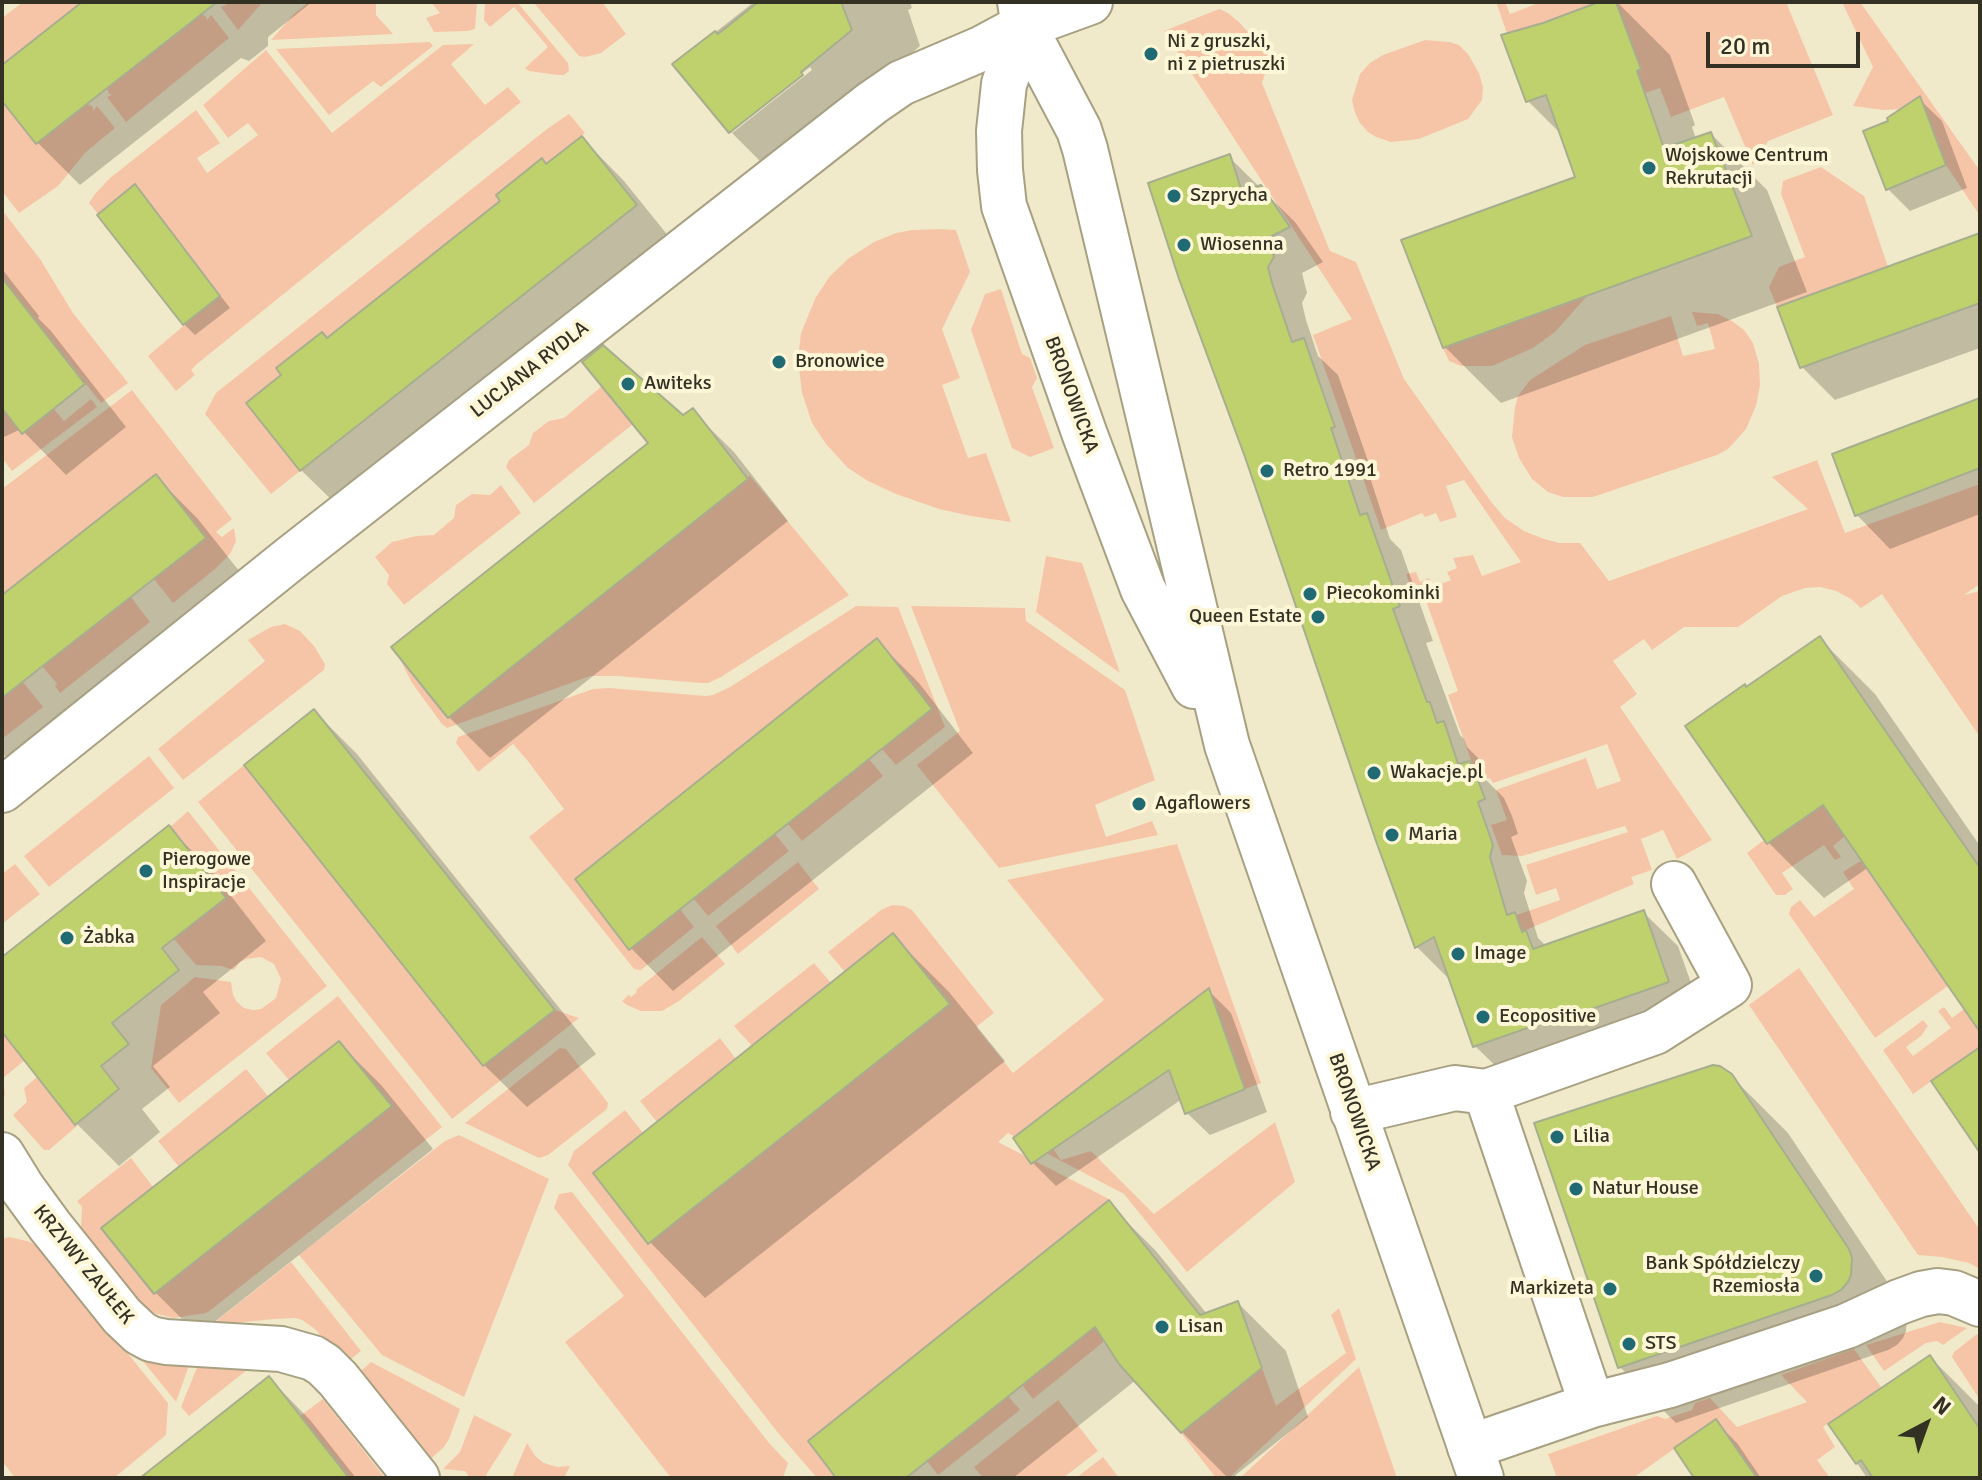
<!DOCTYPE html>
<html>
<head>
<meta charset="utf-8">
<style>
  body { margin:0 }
  #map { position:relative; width:1982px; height:1480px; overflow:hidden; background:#f1eaca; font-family:Signika,sans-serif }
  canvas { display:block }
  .frame { position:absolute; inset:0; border:4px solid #333024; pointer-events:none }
  .north { position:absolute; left:1886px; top:1384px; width:80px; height:80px; -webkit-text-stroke:6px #fef7d7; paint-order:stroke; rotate:41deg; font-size:22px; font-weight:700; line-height:32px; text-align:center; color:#333024 }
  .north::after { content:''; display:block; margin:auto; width:28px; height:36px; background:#333024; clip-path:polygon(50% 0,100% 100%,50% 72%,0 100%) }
  .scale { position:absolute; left:1706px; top:32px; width:154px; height:36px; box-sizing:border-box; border:4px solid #333024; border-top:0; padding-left:10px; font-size:24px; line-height:28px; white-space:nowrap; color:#333024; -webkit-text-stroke:6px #fef7d7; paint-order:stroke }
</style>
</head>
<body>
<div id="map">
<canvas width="1982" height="1480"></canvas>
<div class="frame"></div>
<div class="north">N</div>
<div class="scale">20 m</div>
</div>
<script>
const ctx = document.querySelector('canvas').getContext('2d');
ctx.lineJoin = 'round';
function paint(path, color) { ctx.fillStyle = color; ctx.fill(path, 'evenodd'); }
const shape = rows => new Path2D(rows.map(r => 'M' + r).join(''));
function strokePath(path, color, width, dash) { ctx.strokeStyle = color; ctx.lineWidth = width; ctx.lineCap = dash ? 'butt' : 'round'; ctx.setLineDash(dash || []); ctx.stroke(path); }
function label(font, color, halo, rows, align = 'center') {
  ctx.font = font + ' Signika,sans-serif'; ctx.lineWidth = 8; ctx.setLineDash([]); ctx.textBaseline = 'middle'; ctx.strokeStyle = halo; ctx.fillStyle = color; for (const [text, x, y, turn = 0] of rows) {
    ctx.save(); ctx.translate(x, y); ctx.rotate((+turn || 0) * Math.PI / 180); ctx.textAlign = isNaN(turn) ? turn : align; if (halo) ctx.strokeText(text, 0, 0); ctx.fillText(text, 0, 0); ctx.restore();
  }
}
paint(shape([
  [23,2,82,2,2,65,2,18],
  [222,2,263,2,238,30,221,7,226,5,227,3,223,4],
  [309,2,376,2,376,15,393,34,271,40,294,14],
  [431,2,477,2,475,29,467,31,434,32,426,18,440,13],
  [485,2,517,2,568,63,569,71,564,75,558,75,529,71,525,68,548,47,514,7,490,27,484,20],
  [533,2,602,2,626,34,601,53,585,57,579,56],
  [1496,2,1505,2,1510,14,1541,2,1599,2,1508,36],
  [1616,2,1786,2,1833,115,1768,141,1753,165,1724,97,1671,117,1660,88,1645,93,1637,71,1641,69],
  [1842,2,1860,2,1980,171,1980,216,1946,165,1920,97,1901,109,1884,110,1853,106,1873,67],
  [1219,9,1228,13,1239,22,1248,32,1258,51,1268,48,1271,55,1262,83,1330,251,1356,262,1404,379,1492,503,1505,518,1524,531,1544,539,1560,543,1580,543,1609,581,1808,509,1772,477,1817,460,1845,533,1980,484,1980,584,1964,595,1980,591,1980,737,1882,594,1861,608,1851,599,1836,591,1820,587,1805,588,1782,596,1738,627,1684,627,1652,650,1644,639,1613,661,1637,694,1620,707,1712,840,1677,859,1663,830,1641,839,1652,870,1631,877,1634,884,1526,930,1504,937,1499,921,1560,900,1556,888,1536,895,1526,865,1628,832,1625,826,1522,856,1502,855,1491,825,1507,820,1496,790,1586,758,1597,789,1621,781,1607,744,1493,783,1490,778,1478,780,1448,695,1458,691,1425,598,1416,601,1406,574,1416,572,1420,582,1429,578,1433,587,1451,580,1447,572,1457,568,1453,558,1473,555,1482,576,1521,562,1464,480,1446,486,1457,517,1440,522,1436,513,1425,517,1422,513,1381,530,1313,335,1352,319,1164,31],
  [202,14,206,17,207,20,211,15,229,38,126,122,107,97,112,95,109,94,107,88],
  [1425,40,1449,42,1459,45,1468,54,1479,73,1483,87,1482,100,1468,119,1419,139,1391,142,1376,137,1368,132,1360,123,1355,113,1352,100,1360,74,1370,63,1383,55],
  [430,42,433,46,381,87,373,81,329,115,276,49],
  [474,44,451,64,485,105,508,87,521,102,197,364,191,370,195,375,176,391,148,356,220,295,135,185,98,214,89,203,95,194,110,178,196,110,220,143,197,158,207,173,258,135,248,123,228,138,203,105,266,50,332,133,443,45],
  [2,101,86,103,93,107,93,111,97,106,115,128,86,152,58,186,19,213,2,191],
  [569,114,585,133,546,164,542,159,496,195,500,201,327,338,322,332,277,368,281,375,246,402,300,471,271,494,205,414,216,393,547,129],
  [1821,167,1864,196,1888,267,1777,307,1769,287,1779,267,1805,257,1781,194,1783,181],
  [2,210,40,259,73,313,128,383,101,403,2,278],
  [940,229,956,230,970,272,942,329,960,378,942,385,968,458,986,453,1011,522,971,516,939,509,896,494,868,481,848,468,826,444,812,423,802,393,798,359,801,333,816,297,830,276,848,259,874,242,896,233,912,230],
  [1001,289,1022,354,1030,358,1037,378,1032,387,1054,448,1030,457,1012,448,971,330,985,294],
  [1587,296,1555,332,1533,348,1492,366,1461,366,1449,361,1443,348],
  [1692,312,1718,314,1732,321,1744,330,1753,343,1759,364,1760,385,1756,406,1746,429,1728,449,1717,455,1593,497,1563,497,1548,492,1532,479,1519,458,1512,437,1515,407,1518,396,1530,380,1585,345,1671,316,1683,356,1715,349,1708,323,1697,326],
  [610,381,604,389,622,412,652,388,662,401,534,503,506,467,509,460,529,445,533,433,549,421,564,418,602,386],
  [132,390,232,519,216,532,222,537,234,528,236,541,230,554,215,569,173,603,154,579,206,537,156,474,2,595,2,489],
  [91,399,97,407,12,471,2,458,2,408,22,434,54,409,64,421],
  [750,476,849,595,721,677,708,683,701,683,617,676,590,676,447,728,442,724,412,683,400,659,448,718],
  [501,485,521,513,404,605,387,584,389,575,375,557,392,542,416,536,434,535,454,518,456,505,472,494,490,495],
  [1046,556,1082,563,1120,673,1036,612],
  [131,597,150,622,60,693,55,686,57,684,42,666],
  [856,606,898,607,945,727,896,765,882,749,932,709,876,638,575,878,629,949,680,909,694,927,641,970,634,969,529,837,564,809,527,760,513,744,478,772,456,743,458,737,593,689,609,688,706,696,713,695,730,687],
  [911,606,1025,608,1026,621,1125,690,1155,780,1095,805,1106,837,1152,821,1158,835,999,868,917,765,960,731],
  [285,624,300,631,314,646,325,664,324,670,183,780,158,749,265,661,248,640,271,627],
  [23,682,43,707,2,739,2,698],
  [149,756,174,788,49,887,24,856],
  [869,759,883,776,802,841,788,824],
  [244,765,483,1066,555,1010,579,1018,452,1119,198,802],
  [1823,805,1845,836,1833,846,1841,857,1835,860,1824,845,1782,873,1793,889,1785,895,1776,895,1747,853,1764,840,1767,843],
  [188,811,327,986,179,1103,151,1068,161,1005,195,977,231,982,233,995,237,1002,244,1008,253,1010,261,1009,276,998,281,979,274,964,261,957,246,959,240,962,234,970,221,966,196,965,174,939,225,898,170,827],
  [775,834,789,851,708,916,694,899],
  [1177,844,1261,1083,1245,1089,1209,989,1034,1122,1061,1160,1091,1151,1154,1214,1275,1122,1295,1182,1187,1272,1124,1194,1008,1133,998,1142,1107,1198,1109,1200,808,1441,836,1478,817,1478,779,1434,568,1165,574,1151,625,1110,643,1133,593,1173,649,1243,950,1004,894,933,845,972,828,952,881,910,892,905,904,906,912,910,994,1013,976,1027,1013,1073,1104,1000,1007,880],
  [1862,860,1948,986,1875,1038,1789,914,1791,907,1800,900,1814,917,1854,889,1843,872],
  [798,862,819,889,738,954,716,926],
  [15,864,40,894,2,924,2,874],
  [702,937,725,964,679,1001,662,1011,641,1011,627,1005,622,1001,629,995,631,997,637,992,636,990],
  [814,963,831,983,752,1046,734,1026],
  [1799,968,1980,1230,1980,1269,1969,1263,1942,1257,1918,1255,1749,1005],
  [338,996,442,1127,212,1309,206,1313,173,1318,153,1313,146,1309,81,1228,82,1207,77,1201,131,1158,153,1187,392,1106,340,1041,289,1080,266,1053],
  [1944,1007,1952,1018,1964,1009,1980,1032,1980,1047,1913,1094,1883,1050,1923,1020,1928,1026,1921,1036,1906,1047,1913,1056,1951,1028,1938,1011],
  [2,1032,25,1060,3,1078,5,1095,2,1097],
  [720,1038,736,1059,657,1122,640,1101],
  [560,1048,566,1049,608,1103,607,1109,548,1155,539,1158,465,1123],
  [246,1069,268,1096,179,1167,158,1141],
  [37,1077,77,1126,49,1150,44,1150,13,1115,27,1102,24,1088],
  [459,1135,549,1179,464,1397,382,1355,299,1255,445,1141],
  [572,1192,769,1443,788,1463,783,1478,671,1478,565,1342,624,1296,554,1208,559,1194],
  [9,1237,31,1242,48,1255,168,1403,166,1435,114,1478,15,1478,2,1461,2,1239],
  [291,1262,361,1351,347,1362,339,1358,315,1329,302,1320,295,1318,274,1319,215,1325,215,1322],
  [1339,1308,1356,1359,1229,1478,1216,1478,1181,1433,1262,1368,1276,1406,1346,1353,1331,1315],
  [1102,1321,1112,1335,1033,1399,1022,1385],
  [1940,1322,1967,1328,1943,1345,1937,1341,1926,1343,1884,1371,1866,1345],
  [1977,1334,1980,1335,1980,1400,1952,1357,1954,1352],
  [130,1345,191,1360,176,1402],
  [1854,1349,1883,1390,1865,1398,1823,1427,1835,1447,1817,1460,1830,1478,1757,1478,1716,1419,1633,1478,1557,1478,1548,1454,1657,1416,1665,1419,1692,1410,1695,1403,1710,1398,1737,1427,1807,1402,1781,1375],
  [371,1362,460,1409,449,1439,444,1447,427,1462,354,1377],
  [198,1365,245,1368,247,1370,189,1416,181,1407],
  [1359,1367,1397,1478,1240,1478],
  [1008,1396,1020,1410,938,1475,927,1461],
  [323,1399,385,1478,349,1478,300,1416],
  [1058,1400,1098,1451,1063,1478,983,1478,974,1467],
  [474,1415,512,1434,486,1475,487,1478,470,1478,465,1471,443,1469,460,1452],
  [527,1443,535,1456,544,1463,557,1467,570,1466,564,1478,512,1478],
  [1103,1457,1119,1478,1076,1478]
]), '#f6c5a7');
paint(shape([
  [85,2,312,2,268,37,268,46,249,61,241,58,80,185,37,142,2,98,2,68],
  [754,2,910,2,912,8,908,10,920,46,773,174,732,133,812,70,810,67,732,128,732,133,675,64],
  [1605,2,1617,2,1670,55,1695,125,1692,127,1696,139,1711,134,1767,190,1807,292,1501,403,1445,347,1578,178,1562,135,1528,101],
  [1919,99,1942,121,1967,188,1910,211,1887,188,1890,122],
  [582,138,624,181,678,248,344,512,301,470,248,403],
  [1229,157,1295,222,1323,262,1302,273,1307,293,1302,303,1306,320,1318,356,1338,375,1368,461,1365,462,1390,539,1401,550,1433,641,1426,643,1460,735,1464,739,1467,747,1478,758,1484,778,1504,798,1512,816,1518,834,1511,837,1527,881,1524,893,1538,938,1546,946,1643,912,1678,946,1703,1017,1510,1080,1475,1046,1452,982,1417,947],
  [145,198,230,308,195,335,184,324,100,215],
  [1980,235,1980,348,1835,400,1802,367],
  [2,269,39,316,38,318,51,331,126,427,66,475,21,429,2,438],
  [1980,400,1980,514,1890,549,1857,515],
  [692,411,734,452,788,521,490,758,449,717,683,418],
  [156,477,198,519,247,581,13,764,2,753,2,597],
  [1819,638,1875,694,1980,846,1980,1028,1869,867,1824,898,1768,842,1746,689],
  [876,640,919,683,973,753,673,991,631,948],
  [314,711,357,754,596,1054,527,1107,484,1065],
  [169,828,211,870,266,941,203,992,220,1013,153,1066,170,1087,142,1109,160,1132,119,1166,76,1123,2,1030,2,959],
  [893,936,949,992,1005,1061,705,1298,650,1242],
  [1209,991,1231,1013,1267,1112,1210,1135,1187,1113,1182,1099,1056,1186,1033,1163,1015,1138],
  [339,1043,382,1086,433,1149,198,1335,155,1292],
  [1731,1076,1788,1133,1904,1307,1907,1315,1906,1331,1903,1338,1897,1345,1888,1350,1676,1423,1620,1367],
  [1108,1203,1156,1251,1207,1314,1238,1303,1286,1351,1308,1417,1232,1478,1228,1478,1182,1432,1136,1380,1013,1478,839,1478],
  [1930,1357,1980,1407,1980,1478,1867,1478,1831,1425],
  [269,1378,311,1421,356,1478,144,1478],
  [1716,1422,1737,1443,1761,1478,1697,1478]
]), '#0003');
const building = shape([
  [82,2,217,2,36,144,2,101,2,65,82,2],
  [758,2,841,2,852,30,801,72,803,75,729,133,672,64,715,31,718,34,758,2],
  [1599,2,1616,2,1641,69,1637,71,1664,148,1711,132,1752,236,1443,348,1401,240,1575,177,1546,95,1526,102,1501,35,1543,23,1599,2],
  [1920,96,1946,165,1886,190,1863,131,1888,121,1887,118,1920,96],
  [582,136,637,205,300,471,246,403,281,375,276,368,322,332,327,338,500,201,496,195,542,158,546,164,582,136],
  [1230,154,1242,192,1261,185,1290,227,1268,238,1274,257,1268,267,1272,283,1292,342,1304,338,1335,427,1331,428,1360,515,1367,513,1400,606,1393,609,1427,702,1430,702,1437,723,1444,721,1458,764,1470,761,1478,780,1485,799,1478,802,1493,845,1490,857,1507,915,1515,912,1522,932,1526,930,1533,949,1644,910,1669,982,1572,1016,1571,1013,1473,1047,1434,937,1415,948,1376,841,1245,457,1179,279,1148,183,1230,154],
  [135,184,220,296,183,325,97,215,135,184],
  [1980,233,1980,303,1800,368,1777,307,1980,233],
  [2,278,85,384,22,434,2,408,2,278],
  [603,345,683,415,693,408,748,479,448,718,391,647,648,443,582,362,603,345],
  [1980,398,1980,468,1855,516,1832,454,1980,398],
  [156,474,206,538,2,698,2,595,156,474],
  [1820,636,1980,868,1980,1032,1823,805,1767,844,1685,726,1745,684,1746,687,1820,636],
  [877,638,932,709,629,950,575,879,877,638],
  [314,709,555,1010,483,1066,244,765,314,709],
  [169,825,226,898,162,948,179,970,112,1023,129,1044,101,1066,119,1089,75,1125,2,1032,2,957,169,825],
  [893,933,950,1004,648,1244,593,1173,893,933],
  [1209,988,1245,1089,1185,1114,1169,1070,1031,1164,1013,1138,1209,988],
  [339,1041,392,1106,154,1294,101,1228,339,1041],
  [1980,1047,1980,1153,1931,1081,1980,1047],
  [1713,1065,1720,1066,1732,1074,1849,1249,1852,1258,1851,1275,1848,1282,1841,1290,1832,1295,1618,1368,1534,1123,1713,1065],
  [1109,1200,1200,1315,1238,1301,1262,1368,1181,1433,1119,1364,1095,1327,906,1478,836,1478,808,1441,1109,1200],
  [1930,1355,1980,1429,1980,1478,1873,1478,1861,1460,1856,1464,1828,1424,1930,1355],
  [269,1376,349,1478,140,1478,269,1376],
  [1716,1419,1757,1478,1694,1478,1674,1448,1716,1419]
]);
paint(building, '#bed16c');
strokePath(building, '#a7ae90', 2);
const minor = shape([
  [2,790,291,558,872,103,901,83,983,48,1024,26],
  [1486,1092,1592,1405],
  [1353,1112,1455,1088,1486,1092,1655,1032,1729,985,1674,884],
  [2,1155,23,1189,50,1226,122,1316,140,1333,151,1339,166,1342,281,1349,313,1358,324,1365,338,1379,417,1478],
  [1470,1447,1592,1405,1670,1385,1847,1326,1899,1302,1921,1294,1938,1291,1954,1293,1980,1304]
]);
const tertiary = shape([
  [1020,2,1024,26,1079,130,1085,149,1227,745,1481,1478],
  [1024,26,1004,84,999,131,1000,170,1004,206,1085,435,1143,589,1194,686],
  [1024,26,1090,2]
]);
strokePath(minor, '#a7a082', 48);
strokePath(tertiary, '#a7a082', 48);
strokePath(minor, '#fff', 44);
strokePath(tertiary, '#fff', 44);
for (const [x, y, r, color] of [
  [1151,54,8,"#206a73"],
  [1649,168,8,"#206a73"],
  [1174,196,8,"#206a73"],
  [1184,245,8,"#206a73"],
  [779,362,8,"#206a73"],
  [628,384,8,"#206a73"],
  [1267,471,8,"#206a73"],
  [1310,594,8,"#206a73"],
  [1318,617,8,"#206a73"],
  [1374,773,8,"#206a73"],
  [1139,804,8,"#206a73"],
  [1392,835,8,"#206a73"],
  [146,871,8,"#206a73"],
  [67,938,8,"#206a73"],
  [1458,954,8,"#206a73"],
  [1483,1017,8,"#206a73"],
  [1557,1137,8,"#206a73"],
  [1576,1189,8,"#206a73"],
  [1816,1276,8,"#206a73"],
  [1610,1289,8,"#206a73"],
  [1162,1327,8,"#206a73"],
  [1629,1344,8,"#206a73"]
]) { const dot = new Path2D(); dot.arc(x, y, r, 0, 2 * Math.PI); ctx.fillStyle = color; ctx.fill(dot); strokePath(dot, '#fef7d7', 3); }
label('20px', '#333024', '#fef7d7', [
  ["Ni z gruszki,",1167,42],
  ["ni z pietruszki",1167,65],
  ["Wojskowe Centrum",1665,156],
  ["Rekrutacji",1665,179],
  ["Szprycha",1190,196],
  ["Wiosenna",1200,245],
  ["Bronowice",795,362],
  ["Awiteks",644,384],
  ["Retro 1991",1283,471],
  ["Piecokominki",1326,594],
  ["Queen Estate",1302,617,"right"],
  ["Wakacje.pl",1390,773],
  ["Agaflowers",1155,804],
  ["Maria",1408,835],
  ["Pierogowe",162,860],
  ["Inspiracje",162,883],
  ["Żabka",83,938],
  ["Image",1474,954],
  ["Ecopositive",1499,1017],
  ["Lilia",1573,1137],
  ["Natur House",1592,1189],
  ["Bank Spółdzielczy",1800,1264,"right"],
  ["Rzemiosła",1800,1287,"right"],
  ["Markizeta",1594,1289,"right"],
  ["Lisan",1178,1327],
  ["STS",1645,1344]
], 'left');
label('20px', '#333024', '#fef7d7', [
  ["LUCJANA RYDLA",530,370,-38],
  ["BRONOWICKA",1071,395,70],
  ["BRONOWICKA",1354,1112,71],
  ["KRZYWY ZAUŁEK",83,1265,51]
]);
</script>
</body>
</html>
